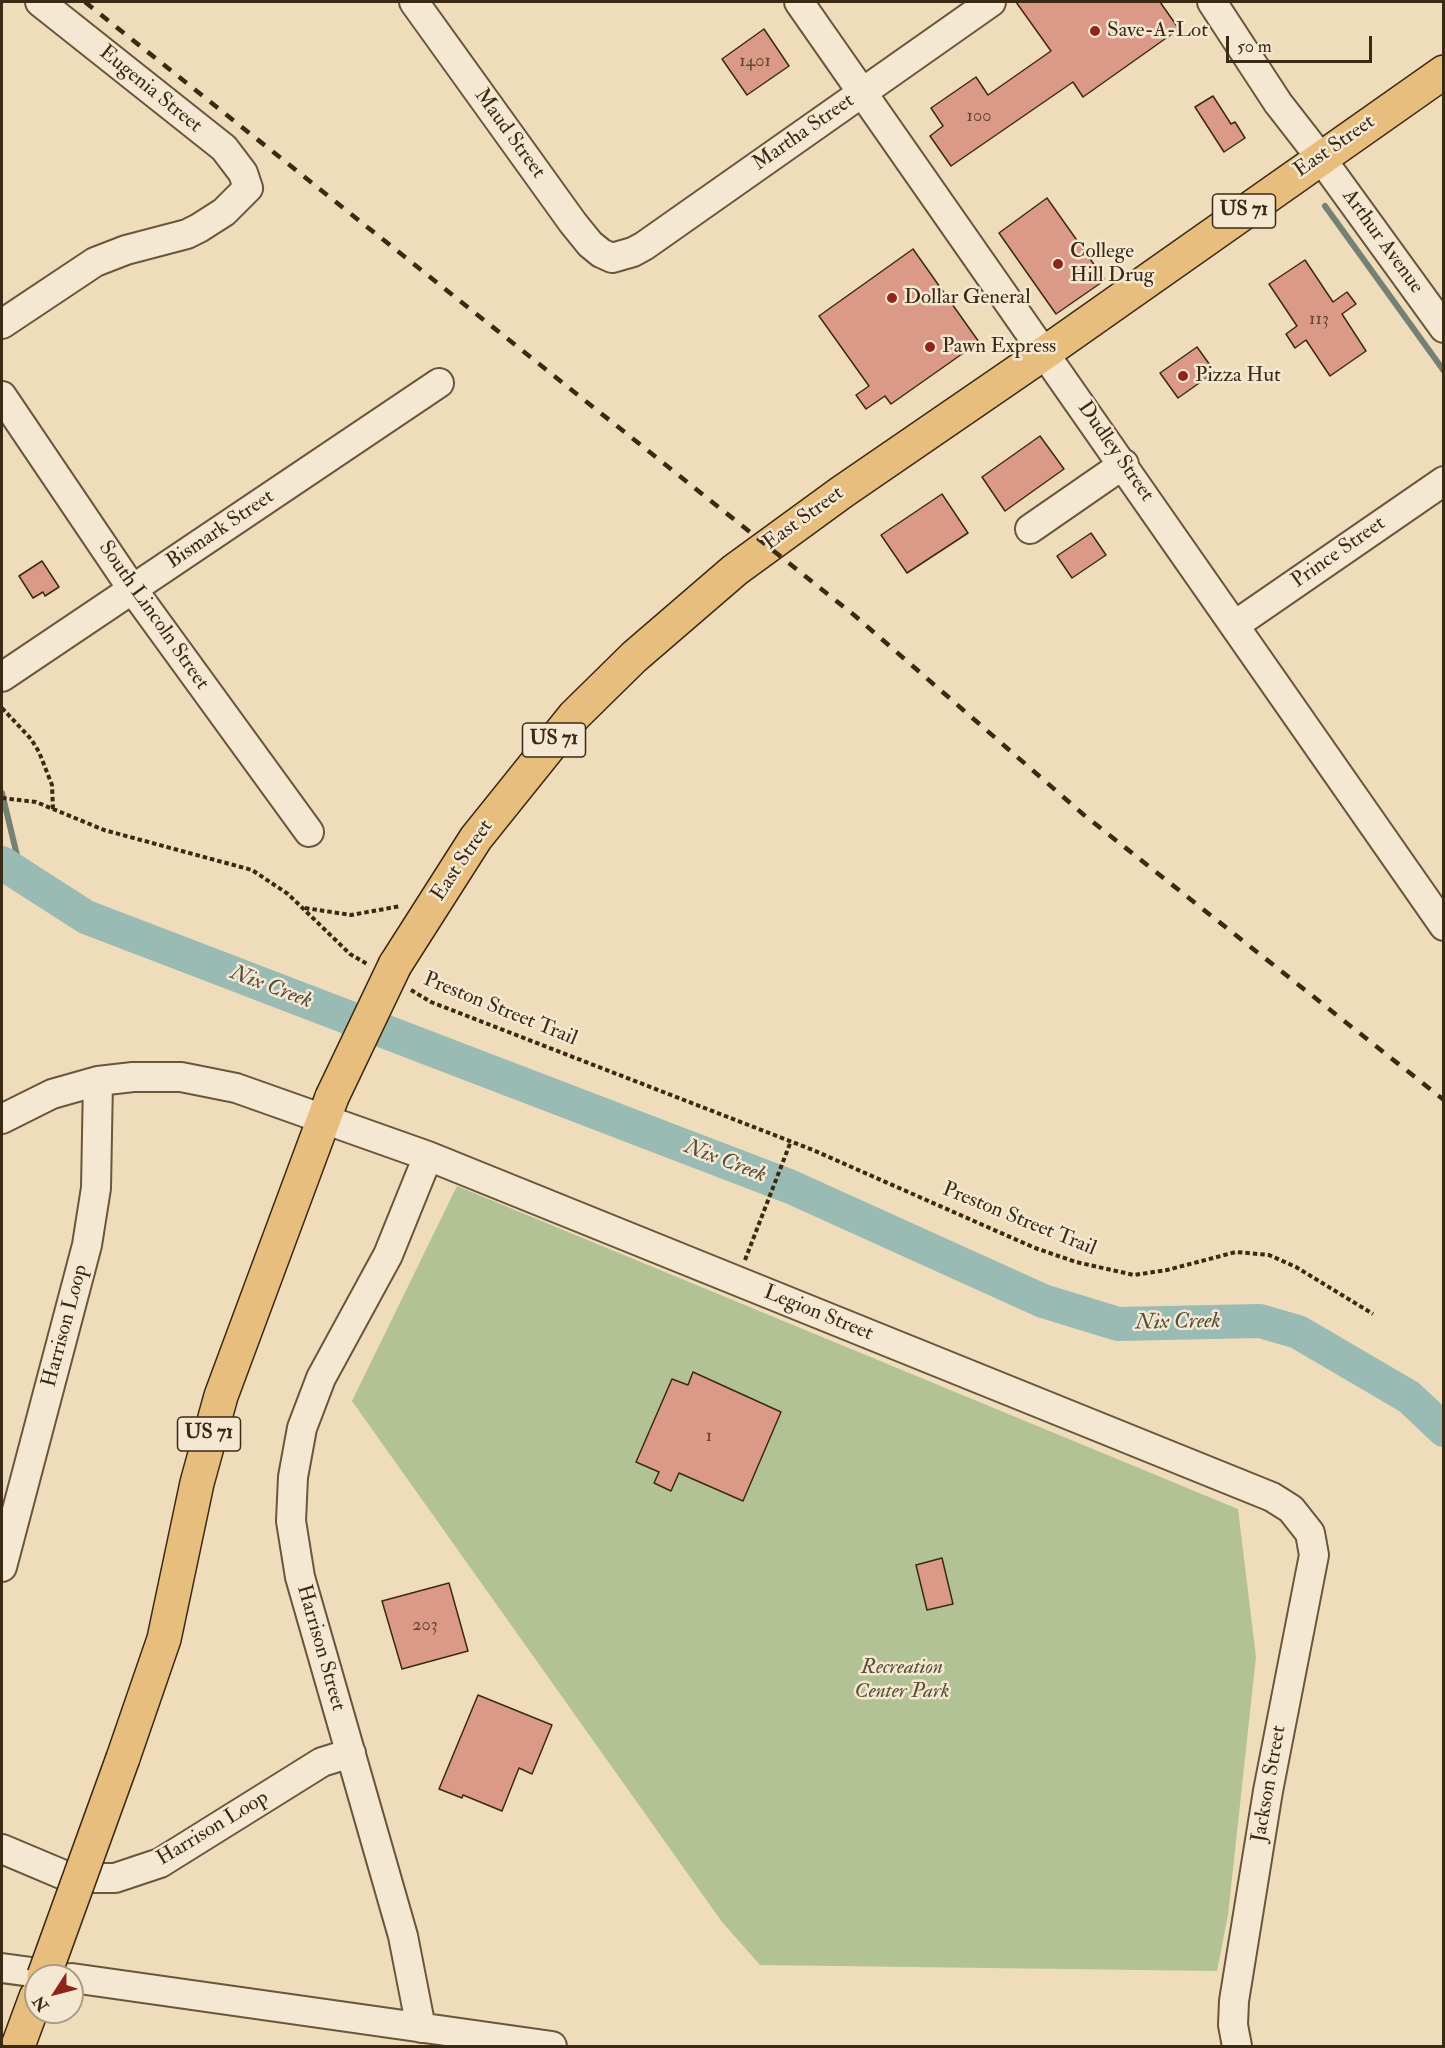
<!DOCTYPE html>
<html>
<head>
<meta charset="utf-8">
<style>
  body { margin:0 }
  #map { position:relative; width:1445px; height:2048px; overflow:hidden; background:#efdcbb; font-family:"IM FELL Double Pica",serif }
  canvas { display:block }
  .frame { position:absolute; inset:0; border:3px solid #3b2a13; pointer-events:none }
  .north { position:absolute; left:24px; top:1964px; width:60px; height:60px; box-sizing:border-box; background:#f5e8d3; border:2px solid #ab9c86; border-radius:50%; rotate:234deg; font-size:16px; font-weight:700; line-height:24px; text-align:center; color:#3b2a13 }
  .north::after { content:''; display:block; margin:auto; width:21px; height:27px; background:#8f2418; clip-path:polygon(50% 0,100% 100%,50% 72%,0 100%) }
  .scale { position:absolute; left:1226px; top:36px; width:146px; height:27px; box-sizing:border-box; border:3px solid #3b2a13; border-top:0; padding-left:8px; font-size:18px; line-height:21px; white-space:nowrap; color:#3b2a13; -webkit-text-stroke:4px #f5e8d3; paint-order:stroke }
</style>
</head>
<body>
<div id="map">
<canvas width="1445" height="2048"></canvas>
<div class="frame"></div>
<div class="north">N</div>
<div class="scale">50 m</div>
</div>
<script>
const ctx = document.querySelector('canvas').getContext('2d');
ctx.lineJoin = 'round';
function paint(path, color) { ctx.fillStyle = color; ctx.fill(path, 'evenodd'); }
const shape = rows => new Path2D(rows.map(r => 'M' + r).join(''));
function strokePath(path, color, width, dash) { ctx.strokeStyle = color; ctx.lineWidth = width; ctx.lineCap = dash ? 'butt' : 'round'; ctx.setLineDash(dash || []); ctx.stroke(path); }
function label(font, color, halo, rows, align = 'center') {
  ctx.font = font + ' "IM FELL Double Pica",serif'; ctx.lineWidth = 5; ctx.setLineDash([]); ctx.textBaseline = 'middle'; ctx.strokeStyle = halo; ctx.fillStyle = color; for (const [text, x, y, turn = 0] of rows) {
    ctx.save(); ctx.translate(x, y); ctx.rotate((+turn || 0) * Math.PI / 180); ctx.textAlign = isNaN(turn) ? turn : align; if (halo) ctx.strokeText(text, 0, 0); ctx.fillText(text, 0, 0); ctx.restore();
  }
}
paint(shape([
  [457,1186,1238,1509,1256,1657,1228,1915,1217,1971,760,1965,722,1922,352,1401]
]), '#b3c295');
strokePath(shape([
  [1325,206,1444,371],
  [2,793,22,876]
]), '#748174', 6);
strokePath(shape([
  [2,863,86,917,791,1187,1043,1301,1118,1324,1260,1321,1298,1332,1409,1397,1444,1430]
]), '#9abbb4', 34);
const building = shape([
  [1016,2,1160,2,1179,29,1083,97,1073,82,951,166,930,136,943,126,931,108,976,77,988,95,1051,51,1016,2],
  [764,29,789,66,747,95,722,59,764,29],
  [1213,96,1231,124,1235,122,1245,138,1224,152,1195,107,1213,96],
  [1047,198,1105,280,1056,314,999,233,1047,198],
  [913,249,979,342,891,404,885,396,866,409,856,395,869,386,819,316,913,249],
  [1305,260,1333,302,1347,292,1356,304,1342,314,1366,351,1330,376,1306,340,1295,348,1286,334,1297,326,1269,284,1305,260],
  [1197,347,1215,372,1178,398,1160,373,1197,347],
  [1040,436,1064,469,1005,511,982,477,1040,436],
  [942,494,968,533,907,573,881,535,942,494],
  [1091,533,1106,555,1072,578,1057,556,1091,533],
  [42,561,59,587,45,596,43,592,33,598,19,576,42,561],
  [693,1372,781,1412,743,1501,679,1473,671,1491,654,1483,659,1472,636,1462,672,1379,688,1385,693,1372],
  [942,1558,953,1604,927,1610,916,1565,942,1558],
  [449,1583,468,1651,402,1669,382,1601,449,1583],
  [478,1695,552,1725,532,1774,519,1768,502,1811,463,1795,462,1798,439,1789,478,1695]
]);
paint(building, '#db9987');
strokePath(building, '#3b2a13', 1.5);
const minor = shape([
  [414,2,573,223,590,244,601,253,612,258,633,252,644,246,991,2],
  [799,2,1444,926],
  [1212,2,1278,103,1320,157,1444,328],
  [2,324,95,262,126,250,187,234,199,228,224,212,248,188,243,173,224,148,40,2],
  [2,396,133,590,309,832],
  [1030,529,1124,464],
  [1235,625,1444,481],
  [2,677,439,383],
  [2,1119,52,1094,98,1081,133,1077,181,1077,236,1088,428,1156,1272,1497,1291,1509,1310,1533,1314,1555,1268,1791,1234,2001,1233,2025,1237,2046],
  [2,1567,87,1245,96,1188,98,1081],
  [2,1849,71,1878,115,1878,160,1863,322,1762,351,1753],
  [2,1968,61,1976],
  [72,1978,552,2046],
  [421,2028,403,1936,300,1577,291,1521,293,1477,302,1428,321,1378,388,1255,428,1156]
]);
const major = shape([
  [395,965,476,838,574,716,634,657,735,570,842,492,1046,352,1444,72],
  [123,1758,164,1639,197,1483,221,1396,332,1097],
  [18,2046,36,1997]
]);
strokePath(minor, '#68563d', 32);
strokePath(major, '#3b2a13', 36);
strokePath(shape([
  [2,708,31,739,39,752,52,785,53,809],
  [2,798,36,802,104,830,252,870,288,894,350,954,369,965],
  [305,908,351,915,401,906],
  [411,990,431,1002,813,1150,1035,1248,1076,1262,1134,1275,1167,1270,1236,1252,1269,1255,1296,1267,1373,1314],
  [745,1260,791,1141]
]), '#3b2a13', 4, [4.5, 3]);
strokePath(minor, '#f5e8d3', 28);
strokePath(major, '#e8be7e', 33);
strokePath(shape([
  [85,2,854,615,1084,815,1444,1100]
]), '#3b2a13', 4.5, [10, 10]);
const majorBridge = shape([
  [332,1097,395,965],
  [44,1976,123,1758]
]);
strokePath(majorBridge, '#3b2a13', 36, []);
strokePath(majorBridge, '#e8be7e', 33);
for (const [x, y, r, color] of [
  [1095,31,6,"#8f2418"],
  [1058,264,6,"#8f2418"],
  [892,298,6,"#8f2418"],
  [930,347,6,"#8f2418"],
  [1183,376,6,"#8f2418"]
]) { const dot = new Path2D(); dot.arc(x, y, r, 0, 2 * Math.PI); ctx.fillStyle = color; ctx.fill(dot); strokePath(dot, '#f5e8d3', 2); }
label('18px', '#634630', null, [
  ["1401",755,62],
  ["100",979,117],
  ["113",1319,320],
  ["1",709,1437],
  ["203",425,1626]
]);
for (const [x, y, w] of [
  [1244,211,63],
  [554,740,63],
  [209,1434,63]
]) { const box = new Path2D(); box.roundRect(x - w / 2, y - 17, w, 34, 4.5); ctx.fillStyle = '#f5e8d3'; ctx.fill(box); strokePath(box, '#3b2a13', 1.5); }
label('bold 20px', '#3b2a13', null, [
  ["US 71",1244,211],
  ["US 71",554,740],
  ["US 71",209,1434]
]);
label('21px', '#3b2a13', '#f5e8d3', [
  ["Save-A-Lot",1107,31],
  ["College",1070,252],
  ["Hill Drug",1070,276],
  ["Dollar General",904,298],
  ["Pawn Express",942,347],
  ["Pizza Hut",1195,376]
], 'left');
label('21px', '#3b2a13', '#f5e8d3', [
  ["Eugenia Street",150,90,39],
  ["Martha Street",804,133,-35],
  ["Maud Street",509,134,54],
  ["East Street",1335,147,-35],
  ["Arthur Avenue",1382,242,54],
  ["Dudley Street",1115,452,55],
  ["East Street",804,519,-36],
  ["Bismark Street",221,530,-34],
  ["Prince Street",1339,553,-35],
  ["South Lincoln Street",153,616,55],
  ["East Street",463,861,-56],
  ["Preston Street Trail",500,1010,22],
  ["Preston Street Trail",1019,1220,22],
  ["Legion Street",818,1314,22],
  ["Harrison Loop",66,1326,-75],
  ["Harrison Street",320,1648,74],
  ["Jackson Street",1270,1784,-80],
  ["Harrison Loop",213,1829,-31]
]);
label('italic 21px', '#595034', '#f5e8d3', [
  ["Recreation",902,1668],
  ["Center Park",902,1692]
]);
label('italic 22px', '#534e3b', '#f5e8d3', [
  ["Nix Creek",271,988,21],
  ["Nix Creek",725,1162,21],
  ["Nix Creek",1178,1323,-1]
]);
</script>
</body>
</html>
